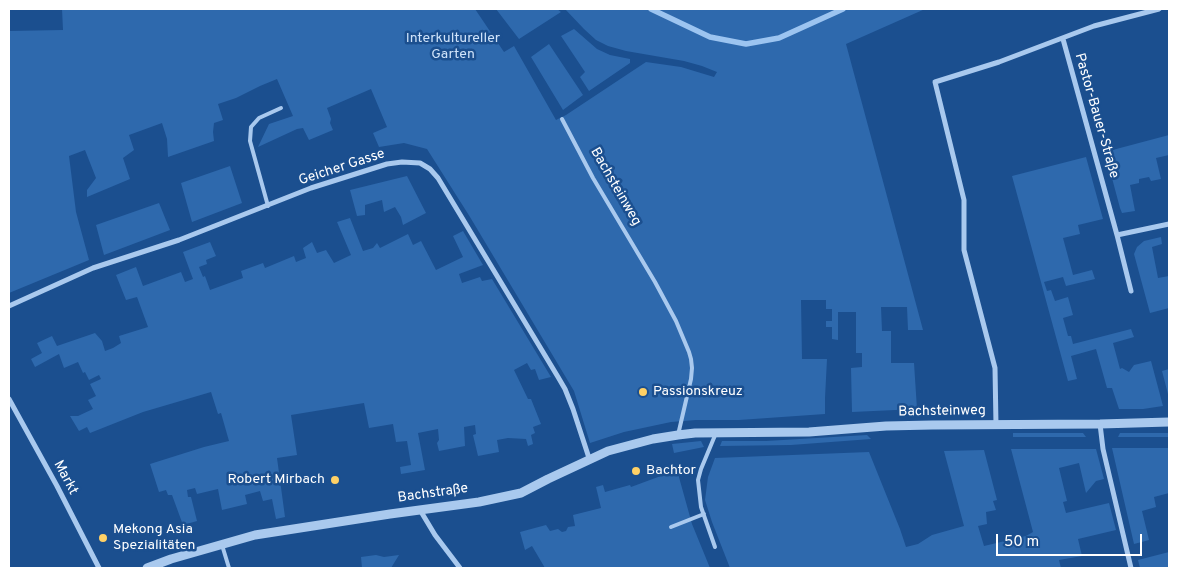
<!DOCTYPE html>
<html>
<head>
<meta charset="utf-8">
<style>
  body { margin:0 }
  #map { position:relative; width:1178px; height:577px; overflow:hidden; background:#1b4f8f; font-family:Overpass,sans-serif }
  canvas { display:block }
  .frame { position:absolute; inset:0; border:10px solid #fff; pointer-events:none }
  .scale { position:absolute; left:996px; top:534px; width:146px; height:22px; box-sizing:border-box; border:2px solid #fff; border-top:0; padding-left:6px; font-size:15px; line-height:18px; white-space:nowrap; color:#fff; -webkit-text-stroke:4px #1b4f8f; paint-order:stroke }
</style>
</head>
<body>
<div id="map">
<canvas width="1178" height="577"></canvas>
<div class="frame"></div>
<div class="scale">50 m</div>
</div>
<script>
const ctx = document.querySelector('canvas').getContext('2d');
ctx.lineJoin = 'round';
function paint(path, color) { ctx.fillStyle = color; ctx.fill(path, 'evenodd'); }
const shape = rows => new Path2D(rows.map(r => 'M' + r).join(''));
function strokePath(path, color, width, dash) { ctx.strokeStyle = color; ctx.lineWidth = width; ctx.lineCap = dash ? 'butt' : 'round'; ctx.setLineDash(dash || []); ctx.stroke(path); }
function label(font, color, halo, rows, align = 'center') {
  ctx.font = font + ' Overpass,sans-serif'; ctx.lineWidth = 5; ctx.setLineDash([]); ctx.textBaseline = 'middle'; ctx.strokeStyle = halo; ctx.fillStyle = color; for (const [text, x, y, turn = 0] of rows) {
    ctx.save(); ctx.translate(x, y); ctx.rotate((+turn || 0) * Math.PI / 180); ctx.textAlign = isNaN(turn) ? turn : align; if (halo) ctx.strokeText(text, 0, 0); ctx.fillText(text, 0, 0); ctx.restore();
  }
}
paint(shape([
  [62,9,475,9,504,52,514,46,556,120,566,115,646,62,681,67,714,77,717,72,702,66,684,61,626,51,608,46,596,40,584,29,565,9,925,9,846,44,923,330,908,330,907,307,881,307,882,331,891,331,891,363,914,363,917,409,852,412,851,368,862,367,862,353,856,353,856,312,838,312,838,340,832,339,832,327,826,327,826,321,832,321,832,309,826,309,826,300,801,300,802,359,827,359,825,398,825,414,739,420,696,420,671,422,624,432,590,443,574,391,470,217,427,149,404,143,379,147,373,133,387,127,371,89,327,108,331,119,330,123,333,130,309,140,303,128,297,129,258,147,269,124,293,116,277,79,260,86,236,98,218,104,223,120,214,123,213,132,214,141,168,157,167,139,162,123,129,135,134,150,123,158,130,179,87,197,87,190,96,178,85,150,69,156,76,212,89,260,9,293,9,31,63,30],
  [496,9,557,9,561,12,519,39],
  [574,29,597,49,610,55,630,59,630,63,589,91,580,77,585,72,561,36],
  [549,44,583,95,563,110,531,57],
  [1169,135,1169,155,1156,158,1161,179,1151,181,1149,177,1139,179,1139,183,1130,185,1135,211,1122,213,1120,208,1105,152],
  [1086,157,1103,219,1078,225,1080,234,1063,238,1073,275,1092,270,1095,279,1066,286,1063,277,1044,282,1047,291,1051,290,1055,301,1068,297,1073,315,1063,318,1068,336,1071,336,1073,344,1131,329,1134,337,1113,343,1120,369,1122,368,1129,372,1134,365,1151,361,1163,406,1143,409,1119,409,1112,388,1107,388,1096,349,1071,356,1077,379,1068,381,1012,176],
  [230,166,242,203,192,222,181,183],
  [407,176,426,213,403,225,401,217,395,207,384,212,382,200,365,205,365,215,357,216,350,190],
  [159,203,170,230,104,255,96,225],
  [350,218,363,251,373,248,377,243,380,248,408,234,413,245,421,241,436,270,463,257,453,236,463,231,483,265,459,274,462,283,480,277,482,281,492,279,551,377,539,380,535,369,531,370,527,363,514,370,528,399,531,399,541,424,533,427,535,433,531,435,533,444,528,446,526,439,508,438,497,440,499,452,478,456,473,435,476,434,475,425,464,427,465,446,439,451,437,443,439,440,438,429,418,433,425,470,401,474,400,467,411,465,407,441,396,442,393,424,369,428,364,403,291,415,297,455,277,458,285,517,276,519,272,499,263,501,260,491,245,495,247,504,222,510,218,489,197,494,195,488,187,490,188,497,191,497,197,521,183,525,172,495,168,495,166,490,159,492,150,464,204,447,229,441,221,413,218,414,211,392,143,412,90,433,87,427,79,431,70,416,78,416,93,409,88,400,96,396,90,384,101,379,99,375,89,380,85,372,83,373,78,362,64,368,59,354,35,367,31,359,42,353,37,343,52,336,57,346,95,333,102,341,105,351,113,348,121,343,119,336,148,327,137,297,126,300,116,275,136,267,143,286,181,272,185,282,193,279,183,252,210,242,216,256,206,260,207,264,199,267,203,277,205,276,210,290,243,278,241,271,263,263,265,268,294,256,296,262,306,258,303,248,312,242,317,253,326,250,334,263,351,255,337,222],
  [1161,237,1162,244,1152,247,1158,278,1169,276,1169,308,1150,313,1134,254,1137,247,1144,241],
  [1169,369,1169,398,1162,371],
  [1013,433,1083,433,1086,437,1013,437],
  [1120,433,1169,433,1169,437,1118,437],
  [867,435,871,439,791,445,720,446,722,441,766,441],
  [701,441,704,447,674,453,672,444],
  [1112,448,1169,448,1169,493,1154,497,1156,507,1142,511,1149,540,1134,544],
  [1011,449,1096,449,1104,479,1096,481,1086,493,1079,463,1059,468,1067,501,1063,502,1066,513,1109,503,1116,530,1078,539,1082,556,1059,560,1061,568,730,568,712,522,705,500,708,477,715,458,869,452,900,529,906,547,918,544,932,535,964,526,944,451,984,450,997,500,993,501,996,510,986,512,987,524,978,526,984,546,1026,536,1033,532],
  [677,470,692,524,710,568,545,568,532,546,525,550,520,532,546,525,550,531,558,529,562,532,566,531,568,527,575,526,573,515,601,508,596,487,603,485,605,492,630,485,631,487],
  [1169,552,1169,568,1140,568,1138,560],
  [376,555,384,557,399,555,391,568,362,568,361,557]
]), '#2e69ad');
strokePath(shape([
  [651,9,710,37,746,44,779,38,843,9]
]), '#9cc4f0', 5.5);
strokePath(shape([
  [562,119,593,178,655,282,676,321,689,352,691,359,692,368,691,379,678,435],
  [268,206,250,141,251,127,259,118,281,108],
  [671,527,704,514],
  [222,545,229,568],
  [715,547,701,507,698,480,701,469,716,433]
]), '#a9c9ee', 4);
strokePath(shape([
  [1063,39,1117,235],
  [1131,291,1117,235,1169,224],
  [9,306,93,268,179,240,311,188,387,164,402,162,420,163,430,169,438,178,558,377,565,389,573,409,589,458],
  [9,399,57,486,99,568],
  [1100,424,1103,449,1131,568],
  [996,425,995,368,964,250,964,200,935,82,999,62,1094,26,1159,9],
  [420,510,435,535,460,568]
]), '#a9c9ee', 5);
strokePath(shape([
  [147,568,171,559,255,535,390,514,479,502,521,493,548,479,608,451,653,439,678,435,695,433,809,432,886,426,932,425,1100,424,1169,422]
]), '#a9c9ee', 9);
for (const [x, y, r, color] of [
  [643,392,5,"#ffd166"],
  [636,471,5,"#ffd166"],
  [335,480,5,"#ffd166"],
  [103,538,5,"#ffd166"]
]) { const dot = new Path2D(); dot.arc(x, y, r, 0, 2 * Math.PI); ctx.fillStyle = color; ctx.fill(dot); strokePath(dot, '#1b4f8f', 2); }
label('14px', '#cfe3fa', '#1b4f8f', [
  ["Interkultureller",453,39],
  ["Garten",453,55]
]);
label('14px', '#fff', '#1b4f8f', [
  ["Pastor-Bauer-Straße",1096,116,74],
  ["Geicher Gasse",342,168,-18],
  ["Bachsteinweg",615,187,60],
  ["Bachsteinweg",942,412,-1],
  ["Markt",65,478,62],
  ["Bachstraße",433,494,-8]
]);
label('14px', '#fff', '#1b4f8f', [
  ["Passionskreuz",653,392],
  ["Bachtor",646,471],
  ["Robert Mirbach",325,480,"right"],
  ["Mekong Asia",113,530],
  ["Spezialitäten",113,546]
], 'left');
</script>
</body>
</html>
